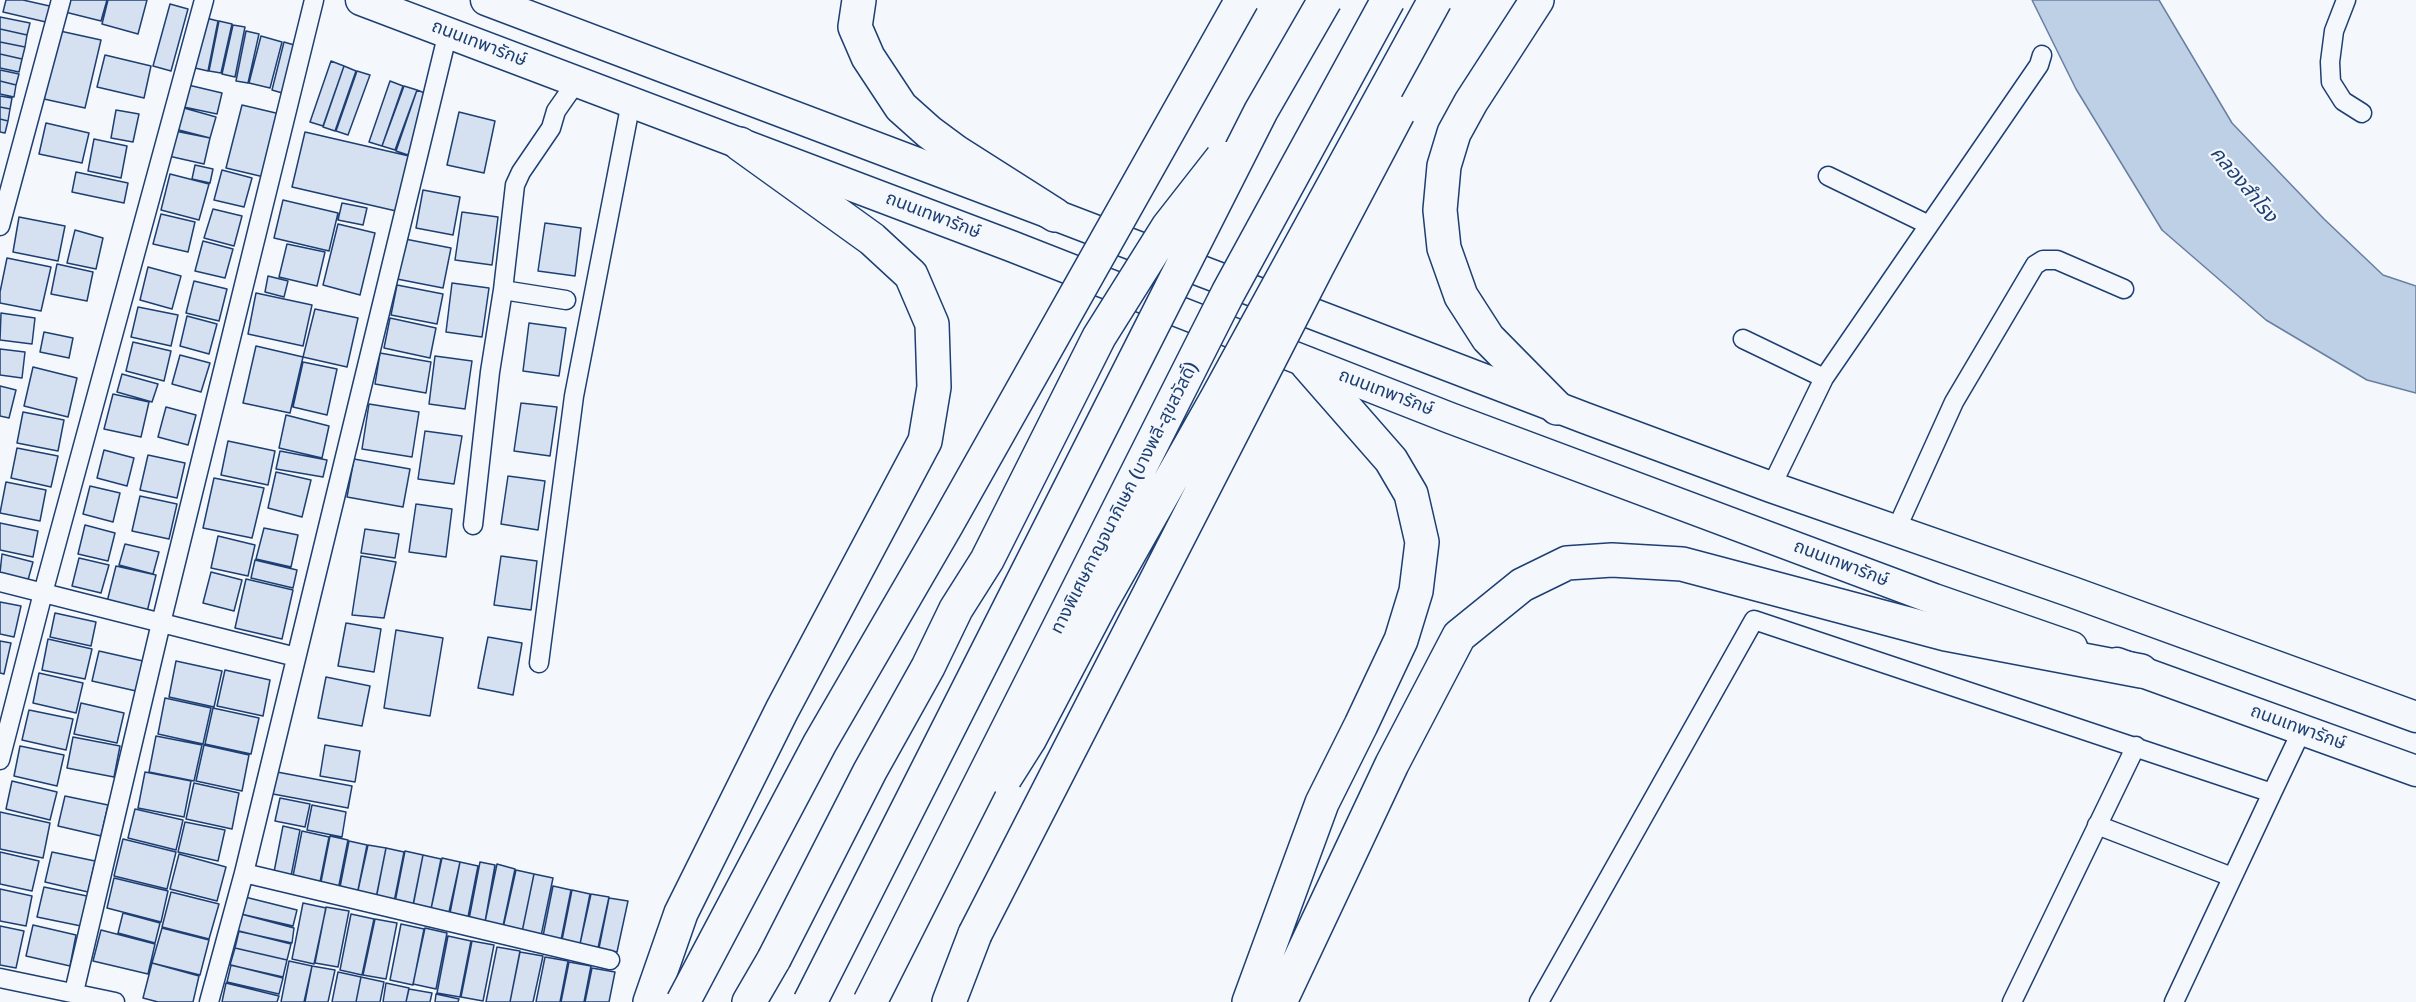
<!DOCTYPE html>
<html>
<head>
<meta charset="utf-8">
<style>
  body { margin:0 }
  canvas { display:block; background:#f4f7fb }
</style>
</head>
<body>
<canvas width="2416" height="1002"></canvas>
<script>
const ctx = document.querySelector('canvas').getContext('2d');
ctx.lineJoin = 'round';
function paint(path, color) { ctx.fillStyle = color; ctx.fill(path, 'evenodd'); }
const shape = rows => new Path2D(rows.map(r => 'M' + r).join(''));
function strokePath(path, color, width, dash) { ctx.strokeStyle = color; ctx.lineWidth = width; ctx.lineCap = dash ? 'butt' : 'round'; ctx.setLineDash(dash || []); ctx.stroke(path); }
function label(font, color, halo, rows, align = 'center') {
  ctx.font = font + ' Signika,"Noto Sans Thai",sans-serif'; ctx.lineWidth = 4.5; ctx.setLineDash([]); ctx.textBaseline = 'middle'; ctx.strokeStyle = halo; ctx.fillStyle = color; for (const [text, x, y, turn = 0] of rows) {
    ctx.save(); ctx.translate(x, y); ctx.rotate((+turn || 0) * Math.PI / 180); ctx.textAlign = isNaN(turn) ? turn : align; if (halo) ctx.strokeText(text, 0, 0); ctx.fillText(text, 0, 0); ctx.restore();
  }
}
const water = shape([
  [2032,0,2159,0,2232,123,2324,219,2383,275,2416,286,2416,393,2367,380,2266,320,2162,230,2076,89,2032,0]
]);
paint(water, '#bed0e5');
strokePath(water, '#687fa3', 1.5);
const building = shape([
  [6,0,23,0,54,7,50,23,3,12,6,0],
  [68,0,107,0,101,21,65,12,68,0],
  [108,0,147,0,138,34,102,24,108,0],
  [170,4,188,9,171,71,153,66,170,4],
  [0,17,30,23,27,35,0,29,0,17],
  [206,18,218,21,208,71,195,68,206,18],
  [219,21,232,24,221,73,209,71,219,21],
  [233,25,245,27,235,77,222,74,233,25],
  [0,29,27,35,25,47,0,42,0,29],
  [60,31,101,40,85,108,44,99,60,31],
  [246,31,259,34,248,83,236,81,246,31],
  [261,36,282,42,270,88,249,83,261,36],
  [0,42,25,47,22,59,0,54,0,42],
  [284,42,301,47,289,95,272,90,284,42],
  [0,54,22,59,19,72,0,68,0,54],
  [105,55,151,66,144,98,97,87,105,55],
  [331,61,344,66,323,126,310,122,331,61],
  [344,66,356,71,335,131,323,127,344,66],
  [0,70,19,74,16,85,0,81,0,70],
  [357,71,370,75,348,135,336,131,357,71],
  [0,81,16,85,14,97,0,94,0,81],
  [390,81,403,86,382,146,369,142,390,81],
  [184,84,222,93,217,114,179,106,184,84],
  [404,86,417,90,395,150,382,146,404,86],
  [417,90,430,95,408,155,396,151,417,90],
  [0,96,12,98,10,109,0,107,0,96],
  [242,105,280,114,264,177,226,168,242,105],
  [177,106,216,117,210,138,171,128,177,106],
  [0,107,10,109,8,121,0,119,0,107],
  [116,110,139,114,133,142,111,138,116,110],
  [459,112,495,121,484,173,447,165,459,112],
  [0,119,8,121,5,133,0,132,0,119],
  [46,123,89,133,82,163,39,154,46,123],
  [170,130,210,138,204,164,164,155,170,130],
  [305,132,409,156,396,211,292,187,305,132],
  [94,139,127,146,121,178,88,171,94,139],
  [195,165,213,169,210,183,192,179,195,165],
  [222,170,252,178,244,207,214,200,222,170],
  [76,172,128,183,124,203,72,192,76,172],
  [170,174,209,184,199,220,161,210,170,174],
  [423,190,460,197,453,235,416,228,423,190],
  [283,200,338,213,329,251,274,238,283,200],
  [342,203,367,208,363,225,338,220,342,203],
  [213,209,242,216,234,246,204,238,213,209],
  [462,212,498,217,492,265,455,260,462,212],
  [161,214,195,222,188,252,153,244,161,214],
  [19,217,65,226,58,261,13,252,19,217],
  [545,223,581,228,575,276,538,271,545,223],
  [338,224,375,233,360,295,323,285,338,224],
  [75,230,103,238,96,269,67,263,75,230],
  [405,239,451,248,443,288,397,279,405,239],
  [203,241,233,249,225,278,195,271,203,241],
  [287,244,325,252,317,286,279,277,287,244],
  [7,258,51,267,41,311,0,303,0,292,7,258],
  [57,264,93,272,87,301,51,294,57,264],
  [148,267,181,276,172,309,140,300,148,267],
  [268,276,288,281,284,297,265,292,268,276],
  [194,281,227,289,219,321,186,313,194,281],
  [452,283,489,288,482,337,446,332,452,283],
  [397,285,443,294,437,324,391,315,397,285],
  [256,293,312,305,303,346,248,334,256,293],
  [138,307,178,315,171,346,131,337,138,307],
  [315,309,358,318,347,367,303,357,315,309],
  [1,313,35,318,32,344,0,340,1,313],
  [187,316,217,324,209,354,180,346,187,316],
  [390,318,436,328,430,358,384,348,390,318],
  [529,323,566,328,559,376,523,371,529,323],
  [44,332,73,338,69,358,40,352,44,332],
  [133,342,171,351,164,381,126,371,133,342],
  [256,346,303,357,290,413,243,403,256,346],
  [0,349,25,352,22,378,0,375,0,349],
  [380,353,431,362,426,393,375,384,380,353],
  [180,355,210,363,201,392,172,384,180,355],
  [435,356,472,361,465,409,429,404,435,356],
  [303,362,337,369,327,415,293,407,303,362],
  [33,367,77,378,68,417,24,406,33,367],
  [122,374,158,384,152,402,117,392,122,374],
  [0,386,16,390,9,418,0,416,0,386],
  [113,394,149,402,141,437,104,429,113,394],
  [521,403,557,407,550,456,514,451,521,403],
  [369,404,419,412,412,457,362,449,369,404],
  [166,407,196,415,188,445,158,437,166,407],
  [23,412,64,420,58,451,17,443,23,412],
  [286,415,329,426,322,458,279,448,286,415],
  [425,431,462,436,454,484,418,479,425,431],
  [228,441,275,451,268,485,221,475,228,441],
  [17,448,58,456,51,487,11,478,17,448],
  [104,450,134,458,127,486,97,478,104,450],
  [280,451,327,460,323,477,276,469,280,451],
  [148,455,185,463,177,498,140,490,148,455],
  [354,459,410,469,403,507,347,497,354,459],
  [276,472,311,480,302,517,268,508,276,472],
  [508,476,545,481,538,530,501,524,508,476],
  [214,478,264,488,252,538,203,528,214,478],
  [6,482,46,490,40,521,0,513,6,482],
  [90,486,120,493,113,522,83,514,90,486],
  [140,496,177,504,169,539,132,531,140,496],
  [416,504,452,509,446,557,409,552,416,504],
  [0,523,38,531,33,557,0,550,0,523],
  [85,525,115,533,108,561,78,554,85,525],
  [264,528,298,535,291,567,256,559,264,528],
  [365,529,399,534,395,558,361,553,365,529],
  [218,536,255,545,248,576,211,568,218,536],
  [125,544,159,552,153,574,119,565,125,544],
  [2,554,33,562,28,580,0,573,2,554],
  [361,556,396,562,384,618,352,615,361,556],
  [501,556,537,561,531,610,494,605,501,556],
  [79,558,109,565,101,593,72,586,79,558],
  [255,560,297,570,293,588,251,578,255,560],
  [116,566,156,575,147,612,107,602,116,566],
  [211,572,242,580,234,611,203,603,211,572],
  [246,579,293,590,282,639,235,628,246,579],
  [0,602,21,606,14,637,0,634,0,602],
  [55,613,96,622,91,646,50,637,55,613],
  [346,623,381,629,374,672,338,666,346,623],
  [396,630,443,638,430,716,384,708,396,630],
  [488,637,522,643,513,695,478,688,488,637],
  [48,639,92,649,85,679,42,670,48,639],
  [0,641,11,643,4,674,0,673,0,641],
  [99,651,143,661,136,691,92,681,99,651],
  [176,661,222,671,214,707,169,697,176,661],
  [225,670,270,680,263,716,217,706,225,670],
  [39,673,83,683,76,713,33,703,39,673],
  [326,677,370,686,362,726,318,718,326,677],
  [165,698,211,708,203,744,158,734,165,698],
  [81,703,124,713,117,743,74,734,81,703],
  [213,708,259,718,251,754,205,744,213,708],
  [29,710,73,719,66,750,22,740,29,710],
  [156,736,202,745,194,781,149,772,156,736],
  [73,737,120,746,114,777,67,768,73,737],
  [204,745,249,755,242,791,196,781,204,745],
  [325,745,360,751,355,782,320,776,325,745],
  [20,746,64,755,57,786,14,776,20,746],
  [145,772,191,781,184,817,138,808,145,772],
  [277,772,352,786,348,808,273,794,277,772],
  [12,781,57,792,50,820,6,809,12,781],
  [194,783,239,793,232,829,186,819,194,783],
  [65,796,108,805,101,836,58,826,65,796],
  [280,798,310,804,305,827,275,821,280,798],
  [312,805,346,812,342,837,307,830,312,805],
  [135,809,183,820,176,850,128,838,135,809],
  [0,812,50,823,43,858,0,849,0,812],
  [185,822,225,830,218,861,178,852,185,822],
  [283,826,300,830,291,876,274,872,283,826],
  [302,831,329,837,320,882,293,876,302,831],
  [330,836,348,840,338,890,320,887,330,836],
  [123,839,176,852,167,889,114,876,123,839],
  [349,841,367,845,357,895,339,892,349,841],
  [368,845,386,848,376,899,357,895,368,845],
  [386,848,404,852,394,902,376,898,386,848],
  [405,851,423,855,413,906,395,902,405,851],
  [0,852,39,861,32,891,0,884,0,852],
  [52,852,95,861,88,892,45,882,52,852],
  [179,854,226,867,217,901,170,889,179,854],
  [423,855,441,859,431,909,413,905,423,855],
  [442,858,460,862,449,912,431,909,442,858],
  [460,862,478,866,468,917,450,913,460,862],
  [480,862,495,865,485,922,469,919,480,862],
  [497,864,515,869,503,926,485,922,497,864],
  [516,870,534,874,522,932,503,928,516,870],
  [534,874,553,878,541,936,522,932,534,874],
  [114,878,168,891,161,922,107,908,114,878],
  [553,886,571,890,561,940,543,936,553,886],
  [44,887,87,896,81,926,37,917,44,887],
  [0,889,32,896,26,926,0,921,0,889],
  [572,890,590,894,580,944,562,940,572,890],
  [171,892,219,904,209,939,162,927,171,892],
  [591,894,609,897,598,948,580,944,591,894],
  [245,897,297,910,293,926,241,914,245,897],
  [609,898,628,901,617,952,599,948,609,898],
  [303,903,326,908,314,964,292,959,303,903],
  [326,907,349,911,338,967,315,963,326,907],
  [123,913,160,923,155,943,118,933,123,913],
  [241,914,294,928,292,943,237,931,241,914],
  [351,914,374,919,362,975,340,970,351,914],
  [375,919,397,923,386,979,363,975,375,919],
  [401,924,424,929,413,985,390,980,401,924],
  [33,925,76,935,70,966,26,956,33,925],
  [0,926,24,931,16,968,0,965,0,926],
  [162,928,209,940,200,975,152,963,162,928],
  [425,928,447,933,436,989,413,984,425,928],
  [101,930,155,944,148,974,93,961,101,930],
  [239,931,291,944,287,960,235,948,239,931],
  [448,936,471,941,460,997,437,993,448,936],
  [472,941,494,945,483,1001,461,997,472,941],
  [497,947,520,951,510,1002,486,1002,497,947],
  [235,948,287,960,283,977,230,965,235,948],
  [520,952,543,956,533,1002,510,1002,520,952],
  [545,957,568,961,560,1002,536,1002,545,957],
  [289,961,312,966,304,1002,281,1002,289,961],
  [569,962,591,966,584,1002,561,1002,569,962],
  [152,963,199,976,193,1002,158,1002,143,998,152,963],
  [231,965,283,978,279,994,227,982,231,965],
  [312,966,335,970,328,1002,305,1002,312,966],
  [592,968,615,972,609,1002,585,1002,592,968],
  [338,972,361,977,356,1002,332,1002,338,972],
  [361,977,384,982,380,1002,356,1002,361,977],
  [226,983,279,996,277,1002,222,1002,226,983],
  [386,983,409,988,406,1002,383,1002,386,983],
  [409,989,432,993,430,1002,406,1002,409,989],
  [436,994,459,999,458,1002,435,1002,436,994]
]);
paint(building, '#d5e0f0');
strokePath(building, '#1d3f73', 1.5);
const street = shape([
  [2346,0,2334,31,2330,62,2331,82,2343,101,2362,113],
  [1828,176,1929,225],
  [0,226,61,0],
  [503,290,566,300],
  [1743,339,1824,378],
  [1771,487,1824,378,2039,65,2042,55],
  [473,525,490,372,503,290,515,185,521,172,551,128,556,111,577,81],
  [1896,530,1954,402,2035,265,2043,260,2057,260,2124,289],
  [0,582,296,657],
  [539,663,574,396,631,102],
  [0,760,43,593,204,0],
  [2097,825,2232,877],
  [244,873,610,960],
  [0,978,115,1002],
  [74,992,161,623,314,0],
  [209,1002,244,873,448,32],
  [1539,1002,1754,620,2272,793,2302,730],
  [2012,1002,2136,746],
  [2174,1002,2272,793]
]);
const primary = shape([
  [361,0,1011,246,1450,418,1934,599,2072,647],
  [486,0,1055,215,1585,418,1771,487,2072,592,2416,717],
  [2117,663,2416,771]
]);
const highway = shape([
  [859,0,855,27,868,57,901,107,929,132,956,152,1055,215],
  [1537,0,1471,102,1454,133,1444,166,1440,210,1444,248,1461,296,1488,338,1557,408],
  [650,1002,681,913,782,710,925,441,934,387,932,324,911,275,872,239,740,144],
  [749,1002,774,959],
  [949,1002,975,934],
  [1249,1002,1322,803,1361,725,1401,640,1416,591,1422,542,1411,494,1391,460,1307,364],
  [1280,1002,1392,764,1459,636,1522,585,1567,563,1612,560,1682,564,1946,634,2141,671]
]);
strokePath(street, '#1d3f73', 21);
strokePath(primary, '#1d3f73', 33);
strokePath(highway, '#1d3f73', 36);
strokePath(street, '#f4f7fb', 18);
strokePath(primary, '#f4f7fb', 30);
strokePath(highway, '#f4f7fb', 33);
const highwayBridge = shape([
  [1005,778,1029,740,1100,605,1217,398,1435,0],
  [975,934,1317,267,1398,113],
  [774,959,870,771,928,667,956,609,987,560,1099,337,1168,227,1222,158],
  [683,1002,820,743,947,524,1242,0],
  [810,1002,1261,111,1325,0],
  [870,1002,1228,293,1388,0]
]);
strokePath(highwayBridge, '#1d3f73', 36, []);
strokePath(highwayBridge, '#f4f7fb', 33);
label('18px', '#1d3f73', '#f4f7fb', [
  ["ถนนเทพารักษ์",479,44,21],
  ["ถนนเทพารักษ์",933,216,21],
  ["ถนนเทพารักษ์",1386,393,21],
  ["ทางพิเศษกาญจนาภิเษก (บางพลี-สุขสวัสดิ์)",1125,498,-63],
  ["ถนนเทพารักษ์",1841,564,21],
  ["ถนนเทพารักษ์",2298,728,20]
]);
label('italic 20px', '#1d3f73', '#f4f7fb', [
  ["คลองสำโรง",2243,185,50]
]);
</script>
</body>
</html>
